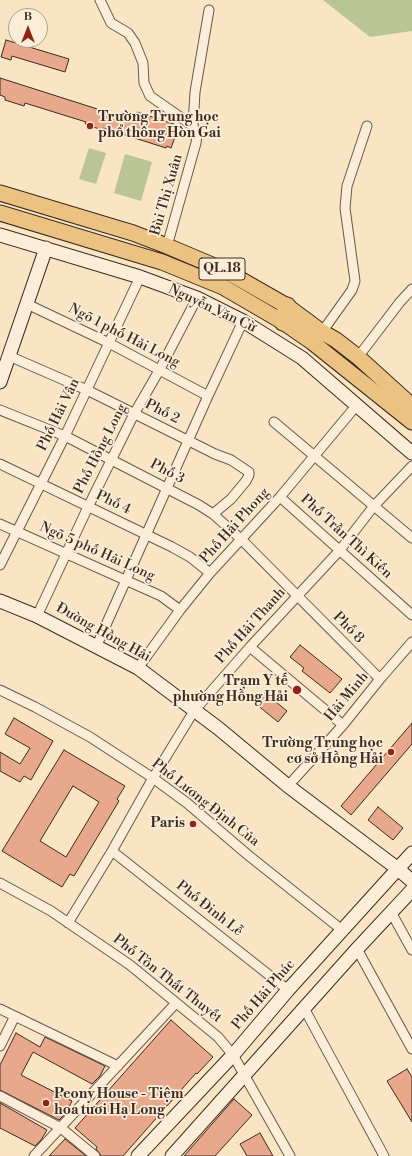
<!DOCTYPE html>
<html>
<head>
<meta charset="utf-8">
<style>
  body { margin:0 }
  #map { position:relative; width:412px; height:1156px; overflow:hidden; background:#f9e4c3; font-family:"Libre Bodoni",serif }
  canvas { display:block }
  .north { position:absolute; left:8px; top:8px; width:40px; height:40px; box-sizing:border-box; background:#fbedd8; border:1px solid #aea08f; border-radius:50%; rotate:0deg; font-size:11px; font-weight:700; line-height:16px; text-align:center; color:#3b2c21 }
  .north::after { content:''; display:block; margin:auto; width:14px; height:18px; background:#8f2418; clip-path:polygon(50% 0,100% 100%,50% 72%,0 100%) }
</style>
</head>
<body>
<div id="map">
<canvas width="412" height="1156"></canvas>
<div class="north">B</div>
</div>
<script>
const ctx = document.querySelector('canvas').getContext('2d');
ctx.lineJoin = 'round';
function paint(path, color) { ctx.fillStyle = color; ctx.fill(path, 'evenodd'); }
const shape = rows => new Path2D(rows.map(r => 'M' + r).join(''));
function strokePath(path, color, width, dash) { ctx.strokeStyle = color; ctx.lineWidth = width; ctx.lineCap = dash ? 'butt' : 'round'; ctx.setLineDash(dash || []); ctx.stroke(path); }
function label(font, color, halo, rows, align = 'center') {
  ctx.font = font + ' "Libre Bodoni",serif'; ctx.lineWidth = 3.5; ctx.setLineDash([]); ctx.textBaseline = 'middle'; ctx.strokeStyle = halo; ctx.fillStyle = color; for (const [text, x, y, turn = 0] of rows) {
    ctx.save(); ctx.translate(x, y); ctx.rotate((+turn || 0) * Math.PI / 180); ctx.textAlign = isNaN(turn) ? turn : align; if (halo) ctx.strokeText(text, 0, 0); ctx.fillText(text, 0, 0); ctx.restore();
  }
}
paint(shape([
  [323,0,412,0,412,31,370,37],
  [89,148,106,153,96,184,79,179],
  [125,154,152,162,141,201,114,193]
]), '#bac596');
const building = shape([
  [6,40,69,59,65,72,12,56,11,60,1,57,6,40],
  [0,78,135,121,137,112,174,124,173,127,178,129,171,148,167,146,166,148,103,128,102,130,85,124,86,122,25,103,24,106,5,100,5,97,0,95,0,78],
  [300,645,342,679,330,693,302,671,304,668,290,657,300,645],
  [265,693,287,711,278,722,256,704,265,693],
  [14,718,53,741,31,780,24,776,20,782,0,771,0,752,20,764,30,748,5,734,14,718],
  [412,723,412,744,351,815,341,806,412,723],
  [64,750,125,786,117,799,119,801,74,876,70,874,62,887,2,851,64,750],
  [73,786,99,802,66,857,40,841,73,786],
  [378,807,403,828,393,840,368,820,378,807],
  [171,1020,213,1057,197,1074,196,1073,123,1156,101,1156,100,1154,96,1149,97,1147,75,1128,171,1020],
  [16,1033,40,1047,45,1037,105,1066,100,1076,92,1084,33,1052,21,1075,72,1101,66,1113,59,1120,0,1090,0,1065,16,1033],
  [407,1069,412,1077,412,1122,387,1081,407,1069],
  [234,1099,252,1115,215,1156,184,1156,234,1099],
  [0,1103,47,1130,41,1140,35,1146,0,1128,0,1103],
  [260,1133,273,1156,247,1156,240,1144,260,1133],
  [65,1139,86,1156,49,1156,65,1139]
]);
paint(building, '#e8a88b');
strokePath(building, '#3b2c21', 1);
const street = shape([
  [100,0,111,23,128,33,135,43,143,63,144,83,150,96,193,126,197,135,196,143,167,246],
  [193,126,195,92,209,10],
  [27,304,109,343,208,396],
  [322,332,352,290,355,281,345,208,347,186,367,126],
  [9,356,87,390,215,454,231,460,249,472,249,475,246,481,231,499,213,514],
  [358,357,400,302,412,289],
  [0,410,65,436,199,505,213,514,242,540,380,679],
  [274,422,412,538],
  [0,464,172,547,190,557,210,573],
  [280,497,412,615],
  [0,524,161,596,180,610],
  [0,565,65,436,140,277],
  [37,616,88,507,134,414,160,369,197,298],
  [97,645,208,396,243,321],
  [250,647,343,725],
  [138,668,180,610,210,573,280,497,356,406],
  [0,690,35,707,90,737,153,778,187,803,248,855,342,930],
  [288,786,343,725,380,679,412,642],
  [112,851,288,990],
  [0,883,51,911,130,965,218,1037,233,1055,290,1156],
  [391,912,412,950],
  [68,923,112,851,153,778,194,711,250,647,340,550,373,507,412,466],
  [357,949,412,1049],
  [304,1008,384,1156],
  [0,1009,118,1066],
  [0,1046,15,1016],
  [0,1096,61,1128,95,1156],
  [34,1156,176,1003]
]);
const secondary = shape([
  [0,235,140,277,197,298,243,321,302,358,412,453],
  [0,382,46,248],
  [0,601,37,616,138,668,218,728,288,786,398,869,412,881],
  [138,1156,233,1055,288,990,412,853],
  [172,1156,357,949,412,890]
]);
const primary = shape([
  [0,193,133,233,167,246,224,270,287,306,322,332,336,340,358,357,412,406],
  [0,213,162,262,223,287,283,322,312,342,412,422]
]);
const highway = shape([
  [283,322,287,306]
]);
strokePath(street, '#6a5a4a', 11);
strokePath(secondary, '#3b2c21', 15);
strokePath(primary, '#3b2c21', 17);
strokePath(highway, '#3b2c21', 19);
strokePath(street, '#fbedd8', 9);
strokePath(secondary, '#fbedd8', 13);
strokePath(primary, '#ecc282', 15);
strokePath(highway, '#ecc282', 17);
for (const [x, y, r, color] of [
  [90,126,4,"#8f2418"],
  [297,690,5,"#8f2418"],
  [391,752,4,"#8f2418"],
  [193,824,4,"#8f2418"],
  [46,1103,4,"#8f2418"]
]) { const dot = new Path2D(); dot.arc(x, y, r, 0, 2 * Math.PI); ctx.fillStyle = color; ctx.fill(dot); strokePath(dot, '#fbedd8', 1.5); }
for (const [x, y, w] of [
  [222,269,46]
]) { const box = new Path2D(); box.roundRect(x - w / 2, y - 11, w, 22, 3); ctx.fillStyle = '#fbedd8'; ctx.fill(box); strokePath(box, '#3b2c21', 1); }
label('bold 13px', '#3b2c21', null, [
  ["QL.18",222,269]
]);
label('bold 14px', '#3b2c21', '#fbedd8', [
  ["Trường Trung học",98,118,"left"],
  ["phổ thông Hòn Gai",98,134,"left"],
  ["Trạm Y tế",288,682],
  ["phường Hồng Hải",288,698],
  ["Trường Trung học",383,744],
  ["cơ sở Hồng Hải",383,760],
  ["Paris",185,824],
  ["Peony House - Tiệm",54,1095,"left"],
  ["hoa tươi Hạ Long",54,1111,"left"]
], 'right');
label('14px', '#3b2c21', '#fbedd8', [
  ["Bùi Thị Xuân",167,195,-74],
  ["Nguyễn Văn Cừ",212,309,25],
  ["Ngõ 1 phố Hải Long",124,336,27],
  ["Phố 2",162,412,27],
  ["Phố Hải Vân",59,415,-64],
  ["Phố Hồng Long",101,449,-63],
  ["Phố 3",167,472,28],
  ["Phố 4",113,503,26],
  ["Phố Hải Phong",235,526,-48],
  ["Phố Trần Thì Kiến",346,537,42],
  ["Ngõ 5 phố Hải Long",97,552,24],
  ["Phố Hải Thanh",251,626,-48],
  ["Phố 8",348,628,45],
  ["Đường Hồng Hải",103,633,29],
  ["Hải Minh",347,697,-50],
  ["Phố Lương Định Của",205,803,38],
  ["Phố Đinh Lễ",209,909,38],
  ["Phố Tôn Thất Thuyết",167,979,38],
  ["Phố Hải Phúc",264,995,-49]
]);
</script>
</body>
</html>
